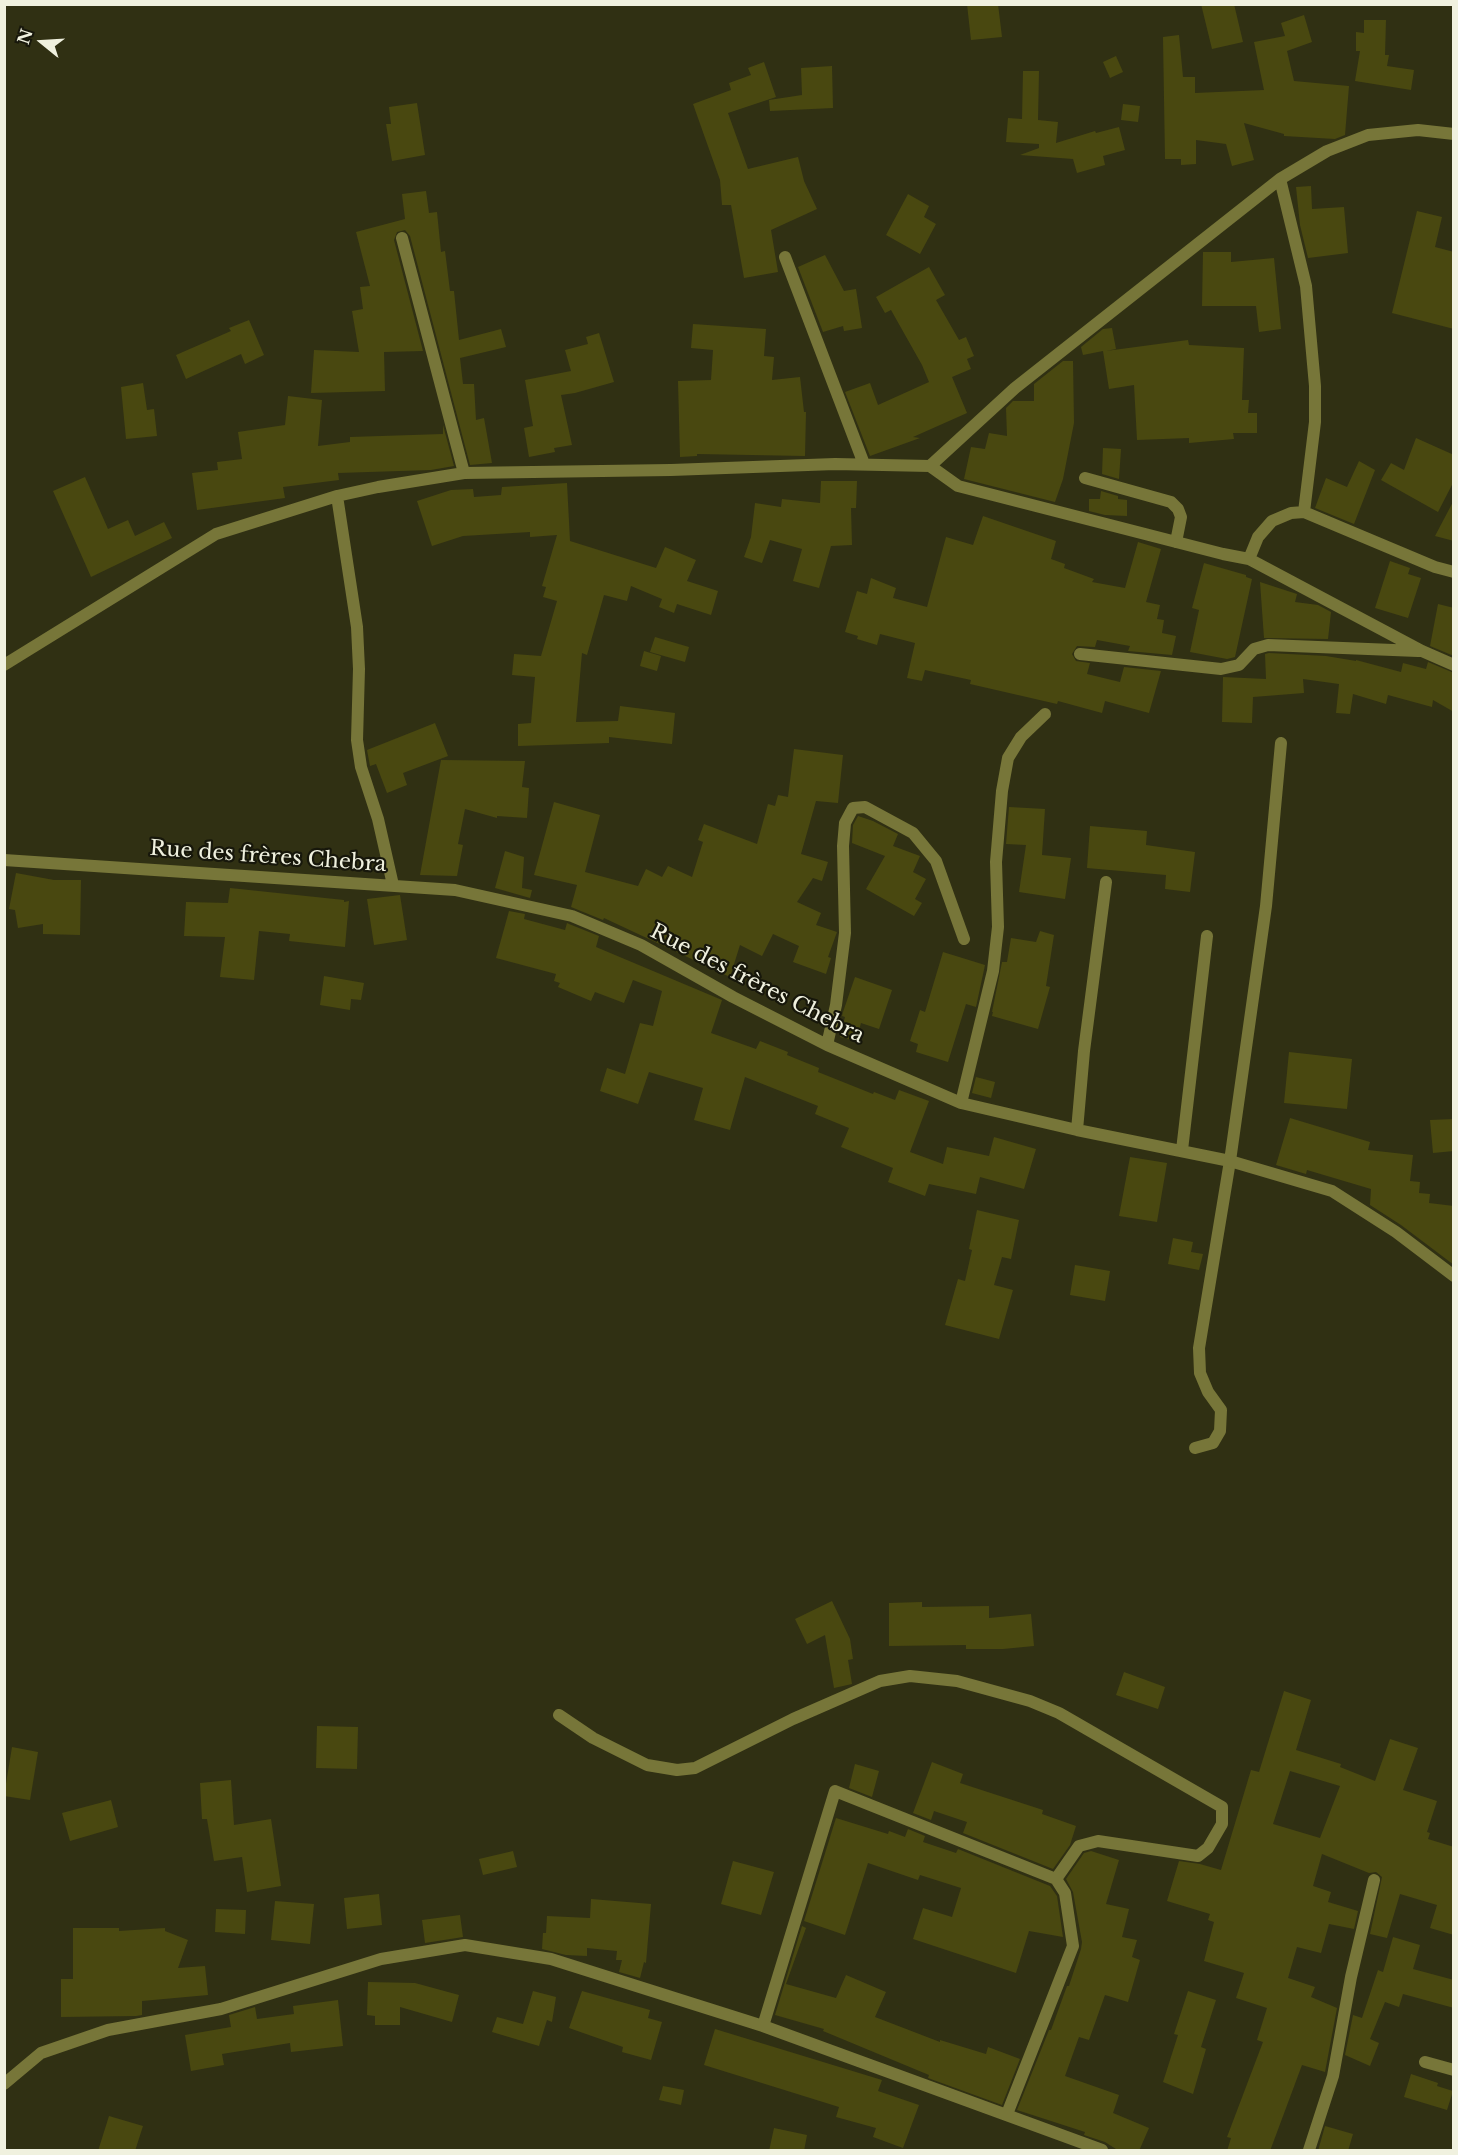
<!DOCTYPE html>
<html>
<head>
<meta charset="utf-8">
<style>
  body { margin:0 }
  #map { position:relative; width:1458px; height:2155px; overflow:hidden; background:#303013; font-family:"Libre Baskerville",serif }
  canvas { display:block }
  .frame { position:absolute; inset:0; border:6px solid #f0f1df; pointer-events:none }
  .north { position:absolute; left:12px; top:12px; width:60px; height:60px; -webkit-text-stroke:4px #17170b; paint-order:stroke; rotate:288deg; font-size:16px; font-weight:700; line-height:24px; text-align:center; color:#f0f1df }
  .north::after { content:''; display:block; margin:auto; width:21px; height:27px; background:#f0f1df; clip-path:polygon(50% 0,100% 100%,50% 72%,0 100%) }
</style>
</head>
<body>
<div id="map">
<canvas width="1458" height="2155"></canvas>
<div class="frame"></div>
<div class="north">N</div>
</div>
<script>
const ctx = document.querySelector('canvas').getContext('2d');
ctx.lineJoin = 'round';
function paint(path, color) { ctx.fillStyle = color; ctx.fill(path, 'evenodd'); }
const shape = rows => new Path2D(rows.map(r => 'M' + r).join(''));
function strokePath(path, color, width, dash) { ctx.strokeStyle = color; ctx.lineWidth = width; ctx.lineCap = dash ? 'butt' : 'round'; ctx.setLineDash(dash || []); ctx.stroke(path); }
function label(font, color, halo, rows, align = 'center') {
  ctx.font = font + ' "Libre Baskerville",serif'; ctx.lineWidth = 4.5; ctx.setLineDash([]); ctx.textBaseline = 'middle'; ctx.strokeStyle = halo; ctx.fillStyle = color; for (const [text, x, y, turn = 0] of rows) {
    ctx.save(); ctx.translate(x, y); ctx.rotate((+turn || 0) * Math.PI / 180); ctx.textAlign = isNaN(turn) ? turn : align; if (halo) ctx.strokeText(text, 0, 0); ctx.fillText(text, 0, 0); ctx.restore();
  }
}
paint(shape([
  [967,4,998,4,1002,37,971,40],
  [1201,4,1234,4,1243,42,1212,49],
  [1304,15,1312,42,1287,51,1294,81,1349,86,1345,135,1335,139,1284,136,1284,134,1244,123,1254,160,1232,166,1226,144,1196,140,1196,164,1181,165,1181,159,1165,159,1163,37,1179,35,1183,77,1195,77,1195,93,1264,90,1254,42,1285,36,1281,23],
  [1364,20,1386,20,1385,55,1389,55,1387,66,1414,70,1411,90,1355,81,1360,51,1356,51,1356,32,1364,33],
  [1116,56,1123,72,1110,78,1103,62],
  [764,62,776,97,728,113,748,169,798,157,804,181,817,209,771,230,778,272,744,278,731,205,722,205,720,180,693,104,731,90,729,83,751,75,748,68],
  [832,66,833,108,770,111,769,100,802,95,801,68],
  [1023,71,1039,71,1038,120,1058,122,1056,143,1095,131,1096,133,1119,127,1125,150,1103,156,1105,165,1077,173,1073,159,1020,155,1039,148,1039,144,1006,142,1008,118,1022,119],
  [417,103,425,155,392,161,386,124,391,124,389,107],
  [1123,104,1140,106,1138,122,1121,120],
  [1311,186,1312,209,1344,207,1348,253,1308,258,1300,225,1296,187],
  [426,191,429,213,437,212,441,252,445,251,450,291,454,291,459,340,501,329,506,347,460,358,463,384,474,384,476,420,484,418,492,463,470,465,410,236,405,230,397,232,394,240,423,351,384,352,385,391,311,393,314,350,359,352,352,311,363,309,360,287,370,286,356,232,405,219,402,194],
  [908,194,929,206,924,217,936,224,920,254,886,235],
  [1417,211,1442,217,1435,247,1454,252,1454,329,1392,313],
  [1203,252,1231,252,1231,262,1274,258,1281,329,1259,332,1256,306,1202,306],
  [825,255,844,291,856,289,862,328,844,331,843,326,823,332,798,267],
  [929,267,945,295,936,300,959,340,966,337,974,356,967,359,971,369,952,377,967,413,913,437,920,438,870,456,845,392,870,383,878,405,929,382,922,365,891,310,885,313,876,297],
  [249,320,264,355,245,364,241,354,186,379,176,355,231,331,229,328],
  [693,324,766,329,764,356,774,357,772,380,800,377,804,412,806,412,805,456,697,454,697,456,680,457,678,381,711,380,713,350,691,348],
  [1112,328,1116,349,1106,351,1188,340,1189,345,1244,348,1242,400,1249,400,1248,413,1257,413,1257,433,1233,433,1234,439,1189,443,1189,438,1137,440,1134,385,1109,389,1103,351,1083,355,1081,347,1103,329],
  [599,333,614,382,575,393,561,395,572,445,554,448,555,452,529,457,524,428,533,426,525,380,571,371,565,350,588,344,586,337],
  [1063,361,1073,361,1074,423,1063,479,1055,502,964,479,971,447,985,449,989,433,1007,436,1006,408,1013,401,1034,401,1034,384],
  [143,383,147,410,154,409,157,436,126,439,121,387],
  [288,396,322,400,318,446,350,442,350,437,443,434,443,425,454,466,431,470,338,473,339,480,283,487,285,498,197,510,192,473,218,470,217,462,242,459,238,432,285,425],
  [1416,438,1454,455,1454,481,1438,512,1381,480,1391,463,1404,470],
  [1103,448,1121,449,1119,479,1102,474],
  [1359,461,1375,470,1354,524,1315,508,1326,478,1347,487],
  [85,477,108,529,128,520,135,536,164,522,172,538,91,577,53,491],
  [821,481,857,481,856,508,851,508,852,545,831,546,819,588,793,581,802,549,770,540,762,563,744,557,751,537,755,503,781,507,782,499,820,503],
  [567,483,570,541,656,568,665,547,696,560,687,581,718,591,711,615,677,604,674,613,659,607,662,599,631,586,627,601,604,595,587,655,582,653,576,722,618,721,620,706,675,713,672,744,609,737,609,743,518,746,518,724,531,723,535,677,512,675,514,654,541,656,557,601,543,597,546,587,542,586,557,535,530,537,530,532,463,536,432,546,417,501,451,490,473,489,474,497,501,495,502,487],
  [1101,491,1118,496,1118,499,1127,500,1127,516,1105,515,1089,511,1089,499,1100,499],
  [1454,500,1454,541,1435,536],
  [983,516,1056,541,1051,559,1065,564,1064,568,1094,579,1092,582,1125,588,1138,542,1161,549,1146,602,1160,605,1157,619,1164,620,1162,633,1176,636,1172,655,1128,651,1130,646,1097,640,1095,647,1077,646,1072,654,1076,661,1090,663,1087,674,1120,682,1124,667,1161,671,1149,713,1105,701,1102,713,1058,701,1057,704,970,684,971,680,925,670,922,681,907,678,915,643,880,634,877,645,857,639,858,636,845,632,857,591,867,594,871,578,896,588,893,598,927,607,946,537,973,545],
  [1390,561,1410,568,1408,574,1421,578,1408,618,1375,608],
  [1204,563,1246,575,1246,577,1252,579,1235,657,1227,659,1190,652,1199,610,1192,608],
  [1260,582,1297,594,1295,602,1318,605,1331,612,1328,639,1264,638],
  [1438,604,1454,608,1454,656,1430,646],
  [655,637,689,647,685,662,650,652],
  [644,651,661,656,657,671,640,666],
  [1269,653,1326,656,1356,661,1356,660,1401,672,1403,663,1426,669,1428,662,1454,673,1454,712,1433,700,1432,707,1388,695,1386,704,1353,694,1350,714,1336,713,1339,684,1303,679,1304,693,1253,697,1252,723,1222,722,1223,677,1266,679,1265,654],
  [435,723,448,756,403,773,407,785,387,793,376,764,370,766,367,750],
  [794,749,843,755,838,803,816,801,801,854,828,862,822,881,813,878,797,902,821,913,816,925,837,932,828,957,831,958,826,974,793,962,799,946,773,934,762,956,740,945,730,977,604,918,603,920,571,907,577,885,534,875,554,802,600,815,585,872,638,886,646,869,662,877,668,866,692,877,703,842,698,840,704,824,757,844,768,804,775,806,778,795,788,797],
  [441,760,525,761,522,787,529,788,527,818,497,816,497,818,465,809,458,844,463,845,457,876,420,875],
  [1009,807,1045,809,1042,855,1071,858,1065,899,1019,892,1026,845,1006,844],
  [858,816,873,821,898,834,893,846,920,856,913,872,926,879,915,899,922,903,914,916,866,889,885,856,852,843,853,825],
  [1090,826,1147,831,1146,845,1195,852,1190,892,1165,889,1166,875,1087,868],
  [505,851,524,857,522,888,532,890,530,898,495,888],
  [16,873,54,880,81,880,80,935,43,934,43,924,18,928,15,910,9,909],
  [230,888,344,900,344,902,349,901,345,947,289,941,290,934,259,931,254,980,220,977,225,937,184,936,186,902,228,903],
  [400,895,407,940,374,945,367,899],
  [509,911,525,914,524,919,565,930,567,923,569,924,599,936,596,947,722,1000,711,1033,756,1049,760,1041,788,1052,787,1055,819,1068,818,1072,873,1094,874,1092,895,1100,899,1090,929,1101,910,1152,943,1164,947,1147,989,1156,994,1137,1036,1149,1024,1189,980,1177,976,1194,929,1184,925,1196,888,1182,893,1168,841,1147,849,1128,815,1114,818,1106,745,1077,730,1130,694,1120,703,1088,649,1072,638,1104,600,1091,607,1068,625,1074,640,1023,653,1026,662,991,633,980,624,1003,595,992,591,1001,558,987,560,983,554,981,556,974,496,958],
  [1040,931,1054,935,1046,986,1050,987,1038,1029,992,1016,993,1012,992,1012,1002,962,1007,962,1011,938,1036,942],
  [943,952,985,965,976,1007,966,1004,948,1062,916,1052,918,1044,910,1041,920,1010,925,1012],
  [324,976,364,983,361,1000,351,999,350,1010,320,1005],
  [855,977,892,990,879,1029,861,1023,856,1041,840,1037,845,1017,842,1016,843,1012],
  [1289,1052,1352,1059,1347,1109,1284,1103],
  [976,1077,995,1082,991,1098,972,1093],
  [1290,1118,1370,1142,1368,1150,1413,1155,1410,1181,1420,1182,1419,1193,1430,1194,1429,1203,1454,1206,1454,1265,1401,1225,1370,1205,1371,1189,1307,1170,1306,1174,1276,1165],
  [1454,1119,1454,1151,1433,1153,1430,1120],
  [1130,1157,1167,1163,1157,1222,1119,1216],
  [977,1210,1019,1220,1011,1259,1002,1257,994,1285,1013,1290,999,1339,945,1325,958,1279,965,1281,972,1250,969,1249],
  [1173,1238,1193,1242,1191,1252,1203,1254,1199,1270,1168,1264],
  [1075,1265,1110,1271,1105,1301,1070,1295],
  [832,1601,850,1639,853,1659,848,1660,852,1684,834,1688,825,1635,807,1644,795,1619],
  [922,1602,922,1607,989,1606,989,1618,1031,1614,1034,1646,1003,1649,966,1649,966,1645,889,1646,889,1603],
  [1124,1672,1165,1687,1158,1709,1116,1695],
  [1284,1691,1311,1700,1296,1750,1341,1764,1340,1767,1375,1781,1390,1739,1418,1748,1403,1790,1437,1801,1427,1832,1430,1833,1428,1839,1454,1847,1454,1935,1430,1928,1437,1905,1400,1894,1387,1938,1370,1934,1382,1877,1376,1872,1369,1873,1322,1854,1313,1886,1331,1892,1328,1902,1358,1911,1354,1929,1329,1924,1321,1953,1297,1947,1288,1978,1315,1987,1311,1997,1337,2008,1325,2072,1302,2065,1270,2151,1227,2151,1231,2138,1227,2137,1263,2042,1257,2040,1267,2008,1236,1998,1244,1973,1204,1961,1214,1922,1208,1920,1210,1914,1167,1901,1179,1861,1200,1864,1221,1870,1251,1770,1259,1772],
  [1290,1771,1340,1786,1320,1838,1273,1824],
  [317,1726,358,1727,357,1769,316,1768],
  [12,1747,38,1752,30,1800,4,1796],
  [932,1762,963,1774,960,1783,1043,1810,1042,1814,1076,1826,1070,1845,1053,1869,963,1833,967,1822,934,1811,931,1820,913,1813],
  [855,1764,879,1771,872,1797,849,1788],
  [231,1780,234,1825,271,1819,281,1886,247,1892,242,1857,214,1861,207,1819,202,1819,200,1783],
  [111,1800,118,1827,70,1841,62,1813],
  [836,1818,888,1834,889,1831,905,1837,908,1829,925,1836,923,1842,956,1853,958,1849,1050,1886,1057,1896,1063,1937,1029,1931,1016,1973,913,1939,923,1908,952,1917,961,1888,920,1875,918,1880,868,1863,845,1935,804,1921],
  [513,1851,517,1867,483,1875,479,1859],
  [1091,1851,1119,1860,1106,1904,1129,1909,1122,1937,1137,1940,1132,1957,1140,1960,1128,2002,1105,1995,1089,2040,1079,2037,1065,2076,1119,2095,1113,2113,1149,2128,1139,2151,1119,2151,1105,2142,1084,2135,1085,2132,1017,2110,1049,2030,1051,2030,1067,1986,1069,1986,1081,1949,1082,1942,1073,1892,1066,1879,1084,1853],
  [733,1861,774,1872,761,1915,721,1904],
  [379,1894,382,1925,347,1929,344,1898],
  [591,1899,651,1904,646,1963,644,1962,640,1978,619,1972,622,1960,616,1960,617,1951,587,1948,587,1956,566,1955,542,1949,543,1933,546,1933,547,1916,590,1918],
  [275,1901,314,1904,310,1944,271,1940],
  [216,1909,246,1910,245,1934,215,1932],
  [460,1915,463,1937,425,1943,422,1920],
  [802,1926,806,1928,786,1984,836,1998,846,1975,886,1992,875,2017,940,2042,940,2040,986,2054,988,2047,1020,2059,1002,2105,928,2078,929,2075,823,2031,824,2029,775,2015],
  [73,1928,119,1928,119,1931,165,1928,165,1931,188,1940,178,1968,205,1966,208,1995,142,2001,142,2015,136,2016,61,2017,61,1979,73,1979],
  [1393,1937,1420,1945,1413,1969,1454,1980,1454,2008,1403,1994,1399,2007,1385,2002,1370,2039,1379,2043,1370,2066,1345,2055,1353,2015,1362,2018,1378,1970,1383,1972],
  [368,1982,415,1983,459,1995,452,2022,400,2007,400,2025,375,2025,375,2016,367,2015],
  [533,1991,556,1997,552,2022,547,2020,539,2046,492,2032,497,2017,523,2024],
  [582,1991,650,2010,648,2018,662,2022,651,2060,622,2052,623,2047,569,2028],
  [1188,1991,1216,2000,1201,2047,1206,2049,1193,2094,1163,2082,1178,2035,1174,2034],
  [338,2000,343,2046,291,2052,290,2043,222,2054,224,2065,191,2071,185,2035,231,2027,229,2015,255,2007,257,2019,294,2014,293,2006],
  [715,2029,882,2080,878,2091,919,2105,903,2148,873,2137,876,2128,836,2117,839,2107,704,2065],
  [1411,2074,1438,2083,1437,2086,1453,2091,1447,2110,1404,2097],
  [663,2086,684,2090,681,2105,659,2100],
  [109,2116,143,2126,135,2151,98,2151],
  [1325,2126,1353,2134,1348,2151,1318,2151],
  [774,2128,807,2135,804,2151,769,2151]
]), '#494810');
strokePath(shape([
  [1195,1448,1213,1443,1220,1431,1221,1410,1208,1392,1200,1373,1199,1348,1230,1161]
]), '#777639', 12);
strokePath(shape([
  [1280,179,1306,286,1315,386,1315,422,1304,512],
  [402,238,464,473],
  [785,257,864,464],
  [930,466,958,486,1223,554,1249,559,1422,651,1454,665],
  [1085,478,1171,502,1178,509,1181,517,1176,542],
  [337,496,357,627,359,669,357,740,361,767,378,819,393,885],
  [1249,559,1258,537,1272,521,1291,513,1304,512,1435,567,1454,572],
  [1080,654,1221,669,1239,665,1254,649,1268,645,1418,651],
  [4,665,216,534,337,496,378,487,464,473,671,470,835,464,930,466,1015,388,1280,179,1327,151,1368,135,1418,130,1454,134],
  [4,860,455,890,572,916,641,945,733,997,827,1045,961,1103,1077,1130,1230,1161,1332,1191,1396,1232,1454,1276],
  [827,1045,836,1005,845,933,843,846,845,823,853,808,865,807,913,833,936,861,964,939],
  [961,1103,993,971,998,927,996,862,1002,791,1008,758,1021,737,1045,714],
  [1077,1130,1084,1051,1106,882],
  [1182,1150,1207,936],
  [1230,1161,1266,906,1281,743],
  [559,1715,593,1738,647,1765,677,1770,695,1768,793,1719,880,1681,910,1676,957,1681,1030,1701,1059,1713,1222,1807,1222,1824,1208,1848,1198,1856,1098,1841,1079,1846,1056,1879],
  [763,2026,835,1791,1056,1879,1065,1893,1073,1946,1007,2114],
  [1425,2062,1454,2070],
  [4,2084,41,2053,108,2030,221,2009,381,1959,465,1945,551,1959,763,2026,1102,2150],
  [1309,2150,1333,2076,1351,1977,1374,1880]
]), '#777639', 12);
label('21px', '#f0f1df', '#17170b', [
  ["Rue des frères Chebra",268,857,4],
  ["Rue des frères Chebra",757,984,27]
]);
</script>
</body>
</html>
